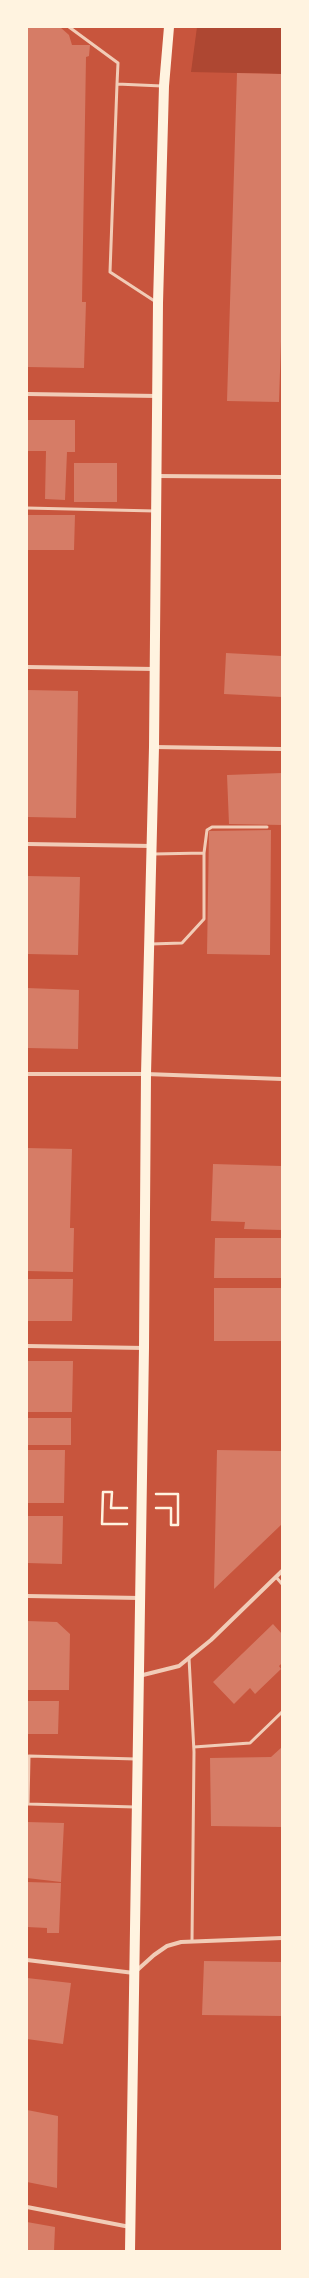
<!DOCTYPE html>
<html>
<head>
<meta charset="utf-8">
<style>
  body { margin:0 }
  #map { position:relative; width:309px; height:2278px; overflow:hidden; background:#c8553d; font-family:Roboto,sans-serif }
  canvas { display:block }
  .frame { position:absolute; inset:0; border:28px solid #fff3e0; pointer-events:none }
</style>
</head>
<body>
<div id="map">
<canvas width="309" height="2278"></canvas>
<div class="frame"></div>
</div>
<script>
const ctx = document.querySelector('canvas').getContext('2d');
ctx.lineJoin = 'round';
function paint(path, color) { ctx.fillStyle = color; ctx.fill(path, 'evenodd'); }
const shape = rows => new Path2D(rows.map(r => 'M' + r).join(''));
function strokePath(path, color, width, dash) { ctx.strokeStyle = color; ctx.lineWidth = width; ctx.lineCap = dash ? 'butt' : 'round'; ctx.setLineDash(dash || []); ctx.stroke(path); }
paint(shape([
  [197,27,282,27,282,74,191,72]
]), '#ae4732');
paint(shape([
  [27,27,60,27,69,35,72,45,90,45,89,56,86,57,82,302,86,302,84,368,27,367],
  [237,73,282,74,282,311,279,402,227,401],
  [27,420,75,420,75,452,67,452,65,500,45,499,46,451,27,451],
  [74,463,117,463,117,502,74,502],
  [27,515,75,515,74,550,27,550],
  [226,653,282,656,282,697,224,694],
  [27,690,78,691,76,818,27,817],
  [282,773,282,825,229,824,227,775],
  [271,830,270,955,207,954,209,831],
  [27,876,80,877,78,955,27,954],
  [27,988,79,990,78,1049,27,1048],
  [27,1148,72,1149,70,1228,74,1228,73,1272,27,1271],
  [213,1164,282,1166,282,1230,244,1229,245,1222,211,1221],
  [215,1238,282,1238,282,1278,214,1278],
  [27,1279,73,1279,72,1321,27,1321],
  [214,1288,282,1288,282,1341,214,1341],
  [27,1361,73,1361,72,1412,27,1412],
  [27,1418,71,1418,71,1445,27,1445],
  [27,1450,65,1450,64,1503,27,1503],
  [217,1450,282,1451,282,1524,214,1589],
  [27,1516,63,1516,62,1564,27,1563],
  [27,1621,57,1622,70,1634,69,1690,27,1690],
  [273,1624,282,1634,282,1663,279,1666,281,1669,255,1694,250,1688,234,1704,213,1682],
  [27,1701,59,1701,58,1734,27,1734],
  [282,1747,282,1827,211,1826,210,1758,271,1757],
  [27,1822,64,1823,61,1882,27,1878],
  [27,1882,61,1883,59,1933,47,1933,47,1928,27,1927],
  [204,1961,282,1962,282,2016,202,2015],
  [27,1978,71,1983,63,2044,27,2039],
  [27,2110,58,2116,57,2188,27,2182],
  [27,2222,55,2227,54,2251,27,2251]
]), '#d67c66');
strokePath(shape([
  [156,1494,178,1494,178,1525,171,1525,171,1508,156,1508],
  [127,1524,102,1524,103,1492,112,1492,111,1508,127,1508]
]), '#fff3e0', 2.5);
strokePath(shape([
  [69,27,118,63,117,84],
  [156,302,110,272,117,84,162,86],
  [27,508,155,511],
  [154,854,204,853],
  [151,944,182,943,204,919,204,853,207,830,212,827,267,827],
  [276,1577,282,1584],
  [189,1658,194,1752,192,1941],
  [194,1747,250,1743,282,1712],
  [135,1807,28,1804,29,1756,136,1759]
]), '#f1ccb7', 3);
strokePath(shape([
  [27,394,157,396],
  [157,476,282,477],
  [27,667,154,669],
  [154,747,282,749],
  [27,844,151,846],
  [27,1074,146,1074,282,1079],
  [27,1346,144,1348],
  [27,1596,140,1598],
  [139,1676,179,1666,211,1640,282,1571],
  [27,1960,134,1973,154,1955,167,1946,181,1942,282,1938],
  [27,2207,130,2227]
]), '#f1ccb7', 4);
strokePath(shape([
  [130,2251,144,1348,146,1074,154,747,158,303,164,86,169,27]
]), '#fff3e0', 10);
</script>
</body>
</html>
